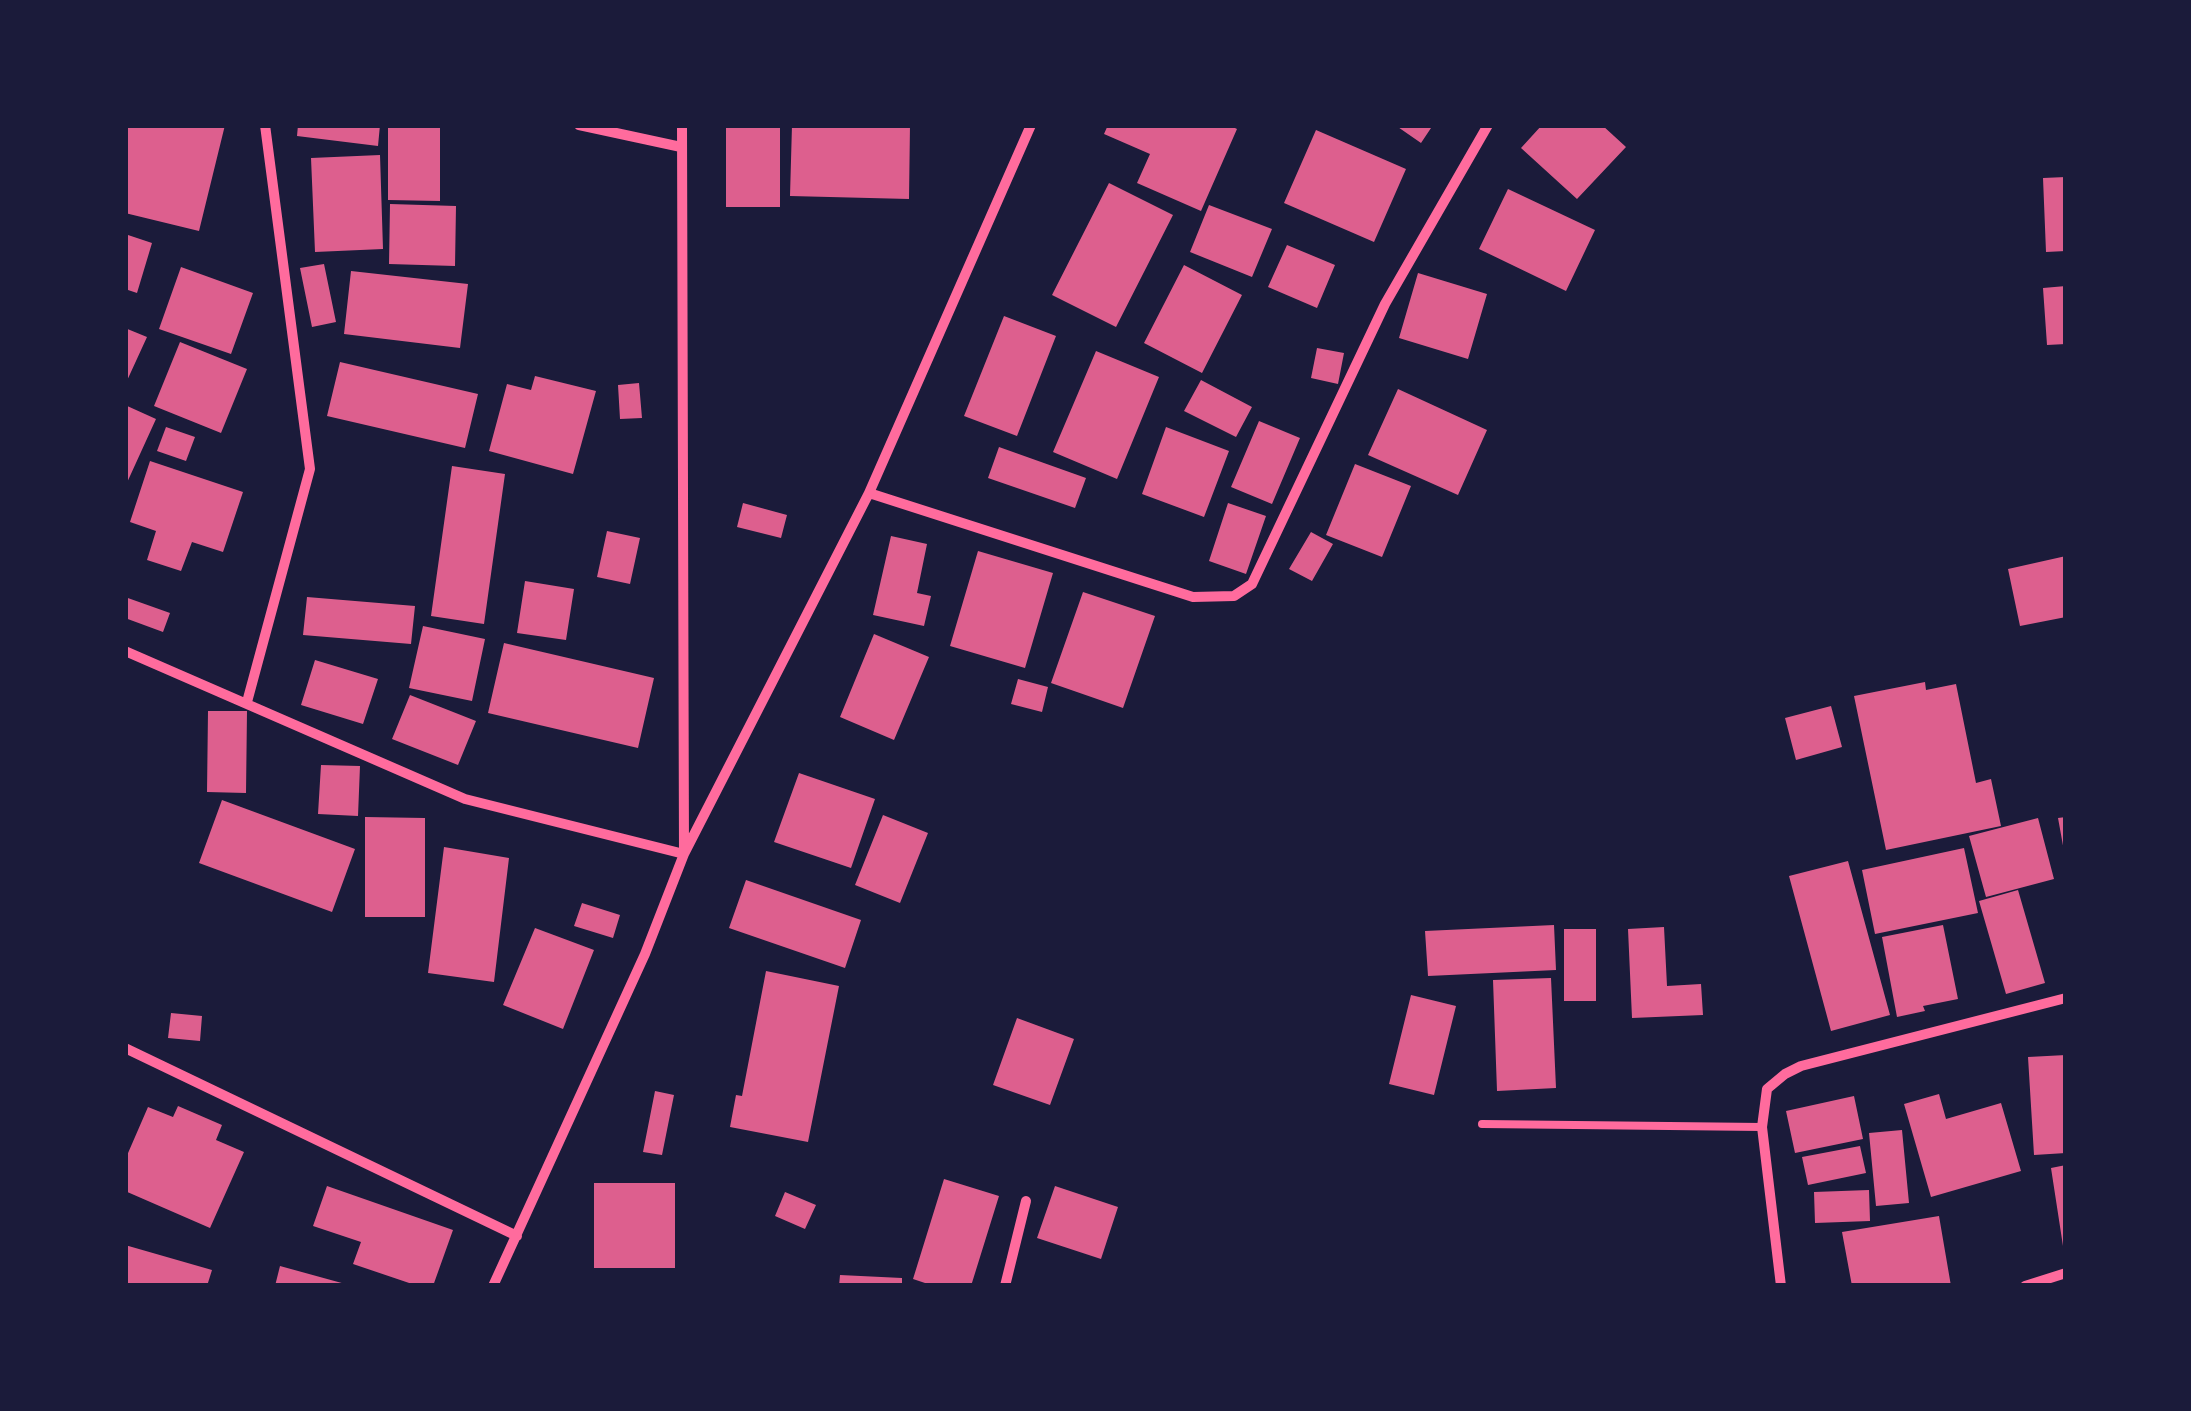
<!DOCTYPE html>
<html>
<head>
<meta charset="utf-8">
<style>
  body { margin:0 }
  #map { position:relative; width:2191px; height:1411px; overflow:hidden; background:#1b1b3a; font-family:Inter,sans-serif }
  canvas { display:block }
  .frame { position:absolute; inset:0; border:128px solid #1b1b3a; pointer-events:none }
</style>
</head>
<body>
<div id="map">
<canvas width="2191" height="1411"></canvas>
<div class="frame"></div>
</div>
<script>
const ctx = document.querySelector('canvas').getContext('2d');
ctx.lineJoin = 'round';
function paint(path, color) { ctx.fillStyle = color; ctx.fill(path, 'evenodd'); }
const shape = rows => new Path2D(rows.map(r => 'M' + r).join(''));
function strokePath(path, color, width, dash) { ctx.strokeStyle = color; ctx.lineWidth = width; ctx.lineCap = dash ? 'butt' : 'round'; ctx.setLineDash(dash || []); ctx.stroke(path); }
paint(shape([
  [125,125,225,125,199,231,125,213],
  [298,125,380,125,378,146,297,136],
  [388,125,440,125,440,201,388,200],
  [726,125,780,125,780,207,726,207],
  [792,125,910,125,909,199,790,196],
  [1108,125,1229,125,1237,129,1201,211,1137,183,1150,154,1104,134],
  [1395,125,1433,125,1421,143],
  [1542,125,1602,125,1626,147,1577,199,1521,148],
  [1316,130,1406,169,1374,242,1284,203],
  [380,155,383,249,315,252,311,158],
  [2066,177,2066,251,2046,252,2043,178],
  [1109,183,1173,215,1116,327,1052,295],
  [1508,189,1595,230,1566,291,1479,249],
  [390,204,456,206,455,266,389,264],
  [1209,205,1272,229,1252,277,1190,252],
  [125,234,152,243,137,293,125,289],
  [1287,245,1335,265,1317,308,1268,287],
  [324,264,336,322,312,327,300,268],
  [1184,265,1242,295,1202,373,1144,343],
  [181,267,253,293,231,354,159,329],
  [351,271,468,284,460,348,344,334],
  [1418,273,1487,294,1468,359,1399,338],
  [2066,286,2066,344,2047,345,2043,288],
  [1004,316,1056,336,1017,436,964,416],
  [125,328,147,337,125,385],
  [180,342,247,369,221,433,154,406],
  [1317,348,1344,353,1338,384,1311,378],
  [1096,351,1159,377,1117,479,1053,452],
  [340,362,478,394,465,448,327,416],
  [535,376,596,391,573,474,489,451,507,384,531,390],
  [1201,380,1252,407,1236,437,1184,411],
  [639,383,642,418,620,419,618,385],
  [1398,389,1487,430,1458,495,1368,455],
  [125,405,156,419,125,487],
  [1259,421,1300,438,1272,504,1231,487],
  [166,427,195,437,186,461,157,451],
  [1166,427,1229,451,1204,517,1142,494],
  [999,447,1086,478,1075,508,988,478],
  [150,461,243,492,223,552,192,542,181,571,147,560,156,531,130,522],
  [1355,464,1411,486,1382,557,1326,535],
  [452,466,505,474,484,624,431,616],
  [743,503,787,515,781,538,737,527],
  [1228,503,1266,516,1246,574,1209,561],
  [607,531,640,538,630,584,597,577],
  [1311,532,1333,544,1312,581,1289,569],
  [891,536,927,544,917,593,931,596,924,626,873,615],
  [978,551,1053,573,1025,668,950,646],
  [2066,556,2066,617,2020,626,2008,569],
  [525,581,574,589,566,640,517,633],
  [1083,592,1155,616,1123,708,1051,683],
  [125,597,170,613,163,632,125,618],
  [307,597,415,606,411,644,303,635],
  [423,626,485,639,472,701,409,688],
  [874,634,929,657,894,740,840,717],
  [504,643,654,678,638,748,488,713],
  [315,660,378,679,363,724,301,705],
  [1018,679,1048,687,1042,712,1011,704],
  [1925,682,1926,690,1956,684,1976,783,1991,779,2001,826,1886,850,1854,696],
  [410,695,476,721,458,765,392,739],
  [1831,706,1842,747,1796,760,1785,718],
  [208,711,247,711,246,793,207,792],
  [321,765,360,766,358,816,318,814],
  [799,773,875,799,851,868,774,842],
  [222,800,355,849,332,912,199,863],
  [883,815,928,833,900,903,855,885],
  [365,817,425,818,425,917,365,917],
  [2066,817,2066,851,2064,851,2058,818],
  [2038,818,2054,879,1986,897,1969,836],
  [444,847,509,858,494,982,428,973],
  [1964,848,1978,913,1875,934,1862,870],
  [1848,861,1890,1015,1831,1031,1789,876],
  [746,880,861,920,845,968,729,928],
  [2018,890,2045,983,2006,994,1979,901],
  [582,903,620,915,613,938,574,926],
  [1554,925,1556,970,1428,976,1425,931],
  [1943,925,1958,999,1923,1006,1925,1011,1897,1017,1882,937],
  [1664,927,1667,986,1701,984,1703,1015,1632,1018,1628,929],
  [535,928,594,950,563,1029,503,1005],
  [1564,929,1596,929,1596,1001,1564,1001],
  [766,971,839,986,808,1142,730,1127,736,1095,742,1096],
  [1551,978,1556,1088,1497,1091,1493,980],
  [1411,995,1456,1006,1434,1095,1389,1084],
  [171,1013,202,1016,200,1041,168,1038],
  [1017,1018,1074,1039,1050,1105,993,1085],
  [2066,1055,2066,1153,2034,1155,2028,1057],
  [655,1091,674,1095,662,1155,643,1152],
  [1939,1094,1946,1119,2001,1103,2021,1171,1931,1197,1904,1104],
  [1854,1096,1863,1139,1795,1153,1786,1111],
  [178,1106,222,1125,216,1140,244,1152,210,1228,125,1191,125,1160,148,1107,173,1117],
  [1902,1130,1909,1203,1876,1206,1869,1133],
  [1860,1146,1866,1173,1808,1185,1802,1157],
  [2066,1165,2066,1245,2063,1246,2051,1168],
  [944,1179,999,1196,971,1286,934,1286,913,1279],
  [594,1183,675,1183,675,1268,594,1268],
  [327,1186,453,1230,433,1286,418,1286,353,1264,361,1242,313,1226],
  [1055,1186,1118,1207,1101,1259,1037,1238],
  [1869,1190,1870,1221,1815,1223,1814,1192],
  [785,1192,816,1205,805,1229,775,1216],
  [1939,1216,1951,1286,1852,1286,1842,1232],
  [125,1245,212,1270,207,1286,125,1286],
  [280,1266,349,1285,349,1286,275,1286],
  [840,1275,902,1278,902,1286,839,1286]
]), '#dd5f8e');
strokePath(shape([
  [1482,1124,1762,1127]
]), '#ff6b9d', 8);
strokePath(shape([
  [579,125,681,147],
  [869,493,1193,597,1234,596,1252,584,1385,304,1488,125],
  [125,651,465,799,684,854,682,125],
  [247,702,310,469,265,125],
  [125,1048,517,1236],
  [493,1286,645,954,684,854,869,493,1031,125],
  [1005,1286,1026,1201],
  [1781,1286,1762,1127,1767,1089,1785,1074,1801,1066,2066,998],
  [2025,1286,2066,1273]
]), '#ff6b9d', 10);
</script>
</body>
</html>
